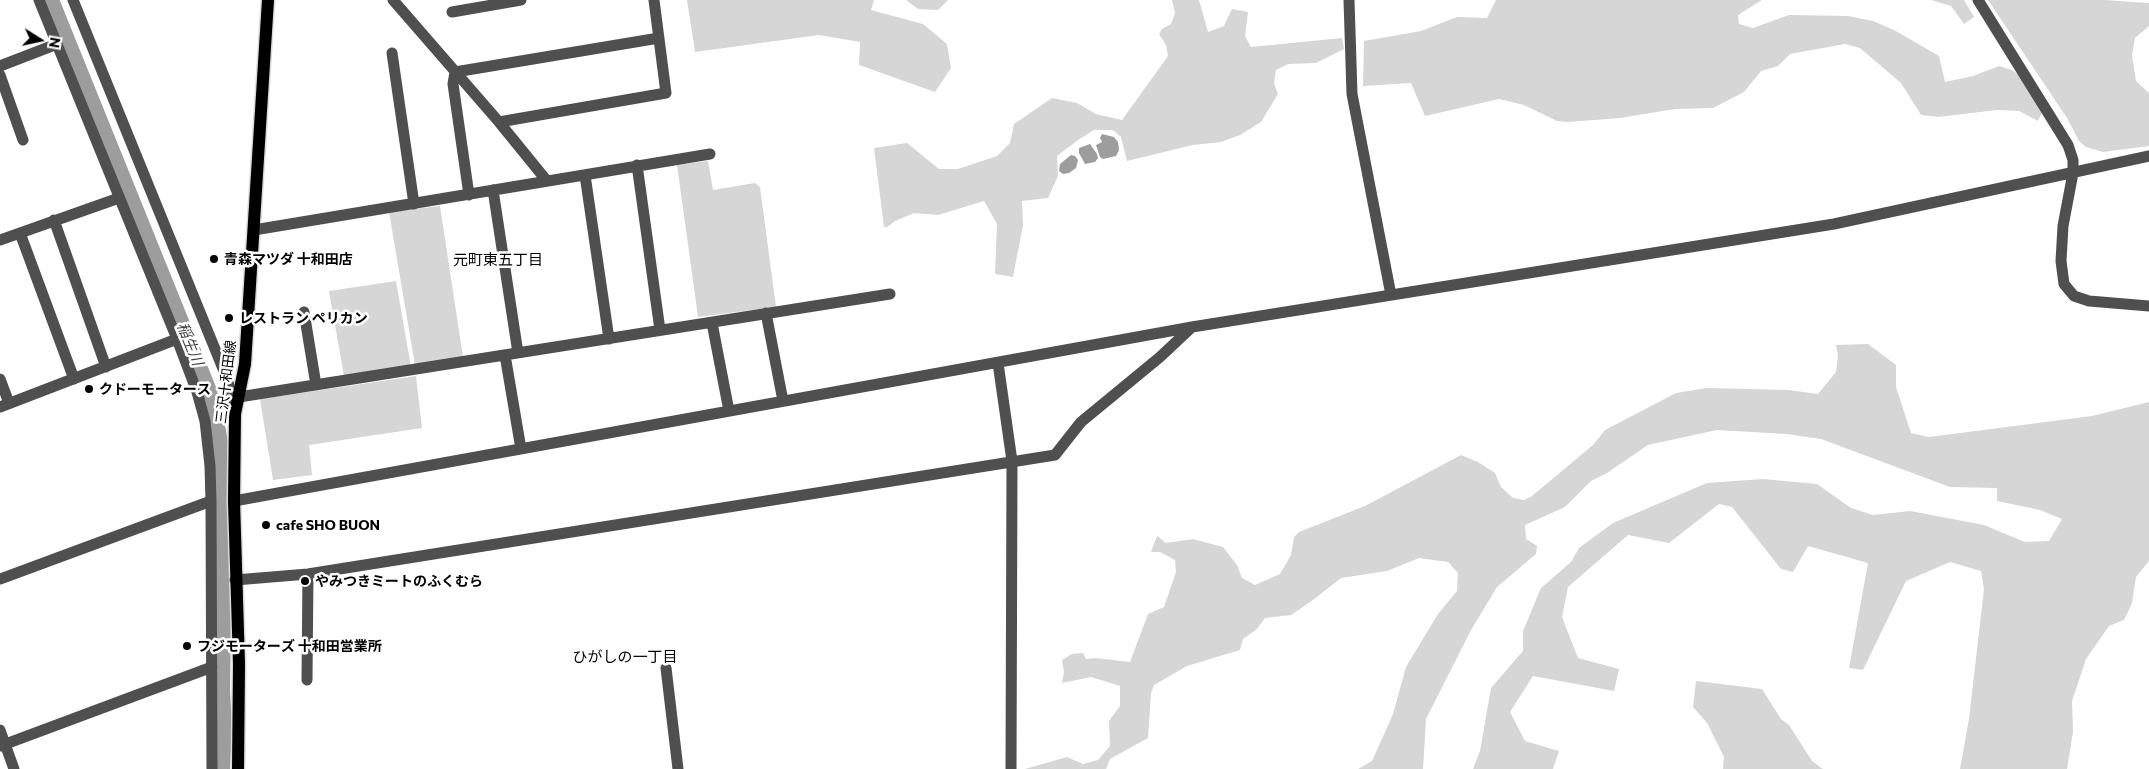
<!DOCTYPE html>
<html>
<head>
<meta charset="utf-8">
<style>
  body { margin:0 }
  #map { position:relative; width:2149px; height:769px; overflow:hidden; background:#fff; font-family:Commissioner,sans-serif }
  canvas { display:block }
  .north { position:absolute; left:15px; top:15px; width:50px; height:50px; -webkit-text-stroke:4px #fff; paint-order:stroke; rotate:100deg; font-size:14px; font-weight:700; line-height:20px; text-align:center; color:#000 }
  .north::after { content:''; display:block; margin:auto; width:18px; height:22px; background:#000; clip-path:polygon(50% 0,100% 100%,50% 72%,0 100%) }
</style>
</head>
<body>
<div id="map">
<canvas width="2149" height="769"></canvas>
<div class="north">N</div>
</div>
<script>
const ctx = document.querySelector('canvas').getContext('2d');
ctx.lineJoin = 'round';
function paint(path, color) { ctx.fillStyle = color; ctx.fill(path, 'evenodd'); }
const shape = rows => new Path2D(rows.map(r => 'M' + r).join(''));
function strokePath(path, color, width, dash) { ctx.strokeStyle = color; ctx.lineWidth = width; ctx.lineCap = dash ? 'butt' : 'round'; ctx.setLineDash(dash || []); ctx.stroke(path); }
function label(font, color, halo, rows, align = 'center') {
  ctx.font = font + ' Commissioner,"Noto Sans JP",sans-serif'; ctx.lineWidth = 5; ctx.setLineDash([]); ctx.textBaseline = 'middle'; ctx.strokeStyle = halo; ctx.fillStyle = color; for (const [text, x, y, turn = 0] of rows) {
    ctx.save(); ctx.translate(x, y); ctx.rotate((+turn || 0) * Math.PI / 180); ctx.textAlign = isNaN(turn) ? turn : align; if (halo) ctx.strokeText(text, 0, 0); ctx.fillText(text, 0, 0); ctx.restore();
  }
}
paint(shape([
  [687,0,874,0,871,10,923,24,947,44,951,68,935,92,859,65,860,42,819,35,695,52],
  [906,0,948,0,938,10,918,9],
  [1172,0,1199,0,1208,32,1224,26,1232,9,1248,12,1245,36,1251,47,1342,38,1344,49,1316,63,1288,64,1276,70,1274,83,1278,94,1261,122,1240,135,1221,142,1193,145,1127,161,1121,137,1113,130,1094,130,1078,140,1057,156,1058,176,1048,198,1022,201,1023,225,1013,277,995,274,997,224,984,201,938,215,914,213,895,221,887,227,884,227,874,148,907,143,939,169,958,169,997,156,1010,143,1014,124,1052,98,1077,103,1096,114,1122,120,1168,56,1166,45,1159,34,1162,29,1171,24,1175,13],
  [1496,0,1762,0,1738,15,1739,24,1753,28,1789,15,1848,16,1873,21,1894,30,1939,56,1945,82,1973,76,1999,66,2012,70,2020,76,2042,112,2038,121,2019,111,1997,110,1938,117,1921,115,1901,83,1860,48,1845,44,1790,54,1778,66,1761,71,1744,92,1713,108,1675,109,1620,118,1568,122,1557,121,1524,105,1499,99,1425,116,1411,83,1363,86,1364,41,1421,31,1457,17,1487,18],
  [1931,0,1964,0,1974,17,1964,24,1951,6],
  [1988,0,2104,0,2149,3,2149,26,2135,38,2132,55,2136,81,2149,93,2149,146,2103,152,2086,147,2079,141,2067,118],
  [708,161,713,190,755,183,760,187,776,307,698,317,677,165],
  [440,206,463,357,415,365,389,212],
  [396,281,411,367,344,376,329,291],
  [1868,344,1896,365,1896,387,1911,433,1929,437,2092,416,2149,402,2149,561,2136,577,2132,603,2124,620,2109,626,2086,659,2072,701,2073,732,2067,769,1960,769,1969,719,1984,589,1981,571,1950,562,1906,581,1863,670,1849,668,1868,563,1808,546,1793,572,1781,569,1732,507,1719,504,1669,543,1628,535,1568,587,1562,617,1578,658,1619,669,1614,691,1533,676,1510,712,1525,741,1559,751,1553,769,1473,769,1480,751,1491,688,1523,651,1523,631,1541,588,1571,562,1579,548,1613,523,1707,483,1763,479,1817,484,1851,508,1873,515,1910,511,1984,525,2025,542,2049,541,2062,519,2040,510,1997,501,1997,488,1950,487,1821,439,1786,434,1717,430,1648,445,1607,473,1591,481,1565,507,1525,525,1526,539,1537,546,1536,554,1497,587,1471,630,1426,719,1423,769,1358,769,1372,761,1393,714,1406,667,1438,614,1457,591,1458,573,1448,562,1419,558,1387,571,1341,578,1313,600,1291,615,1265,618,1257,629,1243,639,1240,650,1187,666,1154,685,1151,693,1148,738,1110,759,1106,769,1025,769,1067,757,1083,764,1098,760,1110,746,1109,721,1120,706,1120,686,1091,677,1062,683,1064,672,1062,660,1072,654,1083,653,1086,659,1096,658,1130,662,1148,614,1164,607,1176,572,1175,560,1160,552,1151,552,1157,536,1166,543,1193,539,1223,547,1237,565,1242,578,1255,585,1280,574,1291,555,1294,537,1299,532,1365,506,1461,455,1478,462,1495,473,1501,487,1513,498,1524,500,1532,496,1593,445,1605,430,1676,393,1707,388,1788,390,1818,394,1836,372,1838,356,1836,345],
  [416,376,422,428,309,445,312,475,273,480,260,399],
  [1696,681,1762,689,1781,719,1789,725,1812,761,1823,769,1723,769,1724,757,1707,723,1693,707]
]), '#d6d6d6');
paint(shape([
  [1102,134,1114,137,1118,142,1119,150,1116,156,1103,159,1100,157,1096,145,1102,142,1100,138],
  [1090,144,1097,154,1098,158,1095,162,1085,164,1079,153,1079,148],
  [1071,155,1075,156,1078,160,1076,168,1069,173,1063,174,1059,171,1060,164]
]), '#9d9d9d');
strokePath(shape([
  [51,0,209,391,218,431,222,456,224,553,222,690,224,730,222,769]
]), '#9d9d9d', 16);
const major = shape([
  [238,769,239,664,234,501,235,414,245,364,268,0]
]);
strokePath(major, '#dbdbdb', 15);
strokePath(shape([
  [39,0,177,339,197,392,205,421,210,466,211,501,212,769],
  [73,0,228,381,234,410],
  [393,0,499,122],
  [1349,0,1352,94,1391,295],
  [1978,0,2068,145,2073,160,2073,173,2063,226,2061,261,2064,284,2074,296,2089,301,2149,306],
  [452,12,521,0],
  [392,53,414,204],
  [0,66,57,44],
  [0,75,23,140],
  [637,165,660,330],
  [585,175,609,339],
  [547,181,499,122,666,93,654,0],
  [493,190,518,353],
  [469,195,453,84,455,72,659,38],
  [54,220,106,367],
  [254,230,710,154],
  [20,233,74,379],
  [0,240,119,198],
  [304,312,316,385],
  [766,313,783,401],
  [712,323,729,411],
  [505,355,521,449],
  [998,363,1012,461,1011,769],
  [0,379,9,403],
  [239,397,890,294],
  [0,407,177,339],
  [234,501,1192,327,1834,224,2149,156],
  [0,579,211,501],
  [235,580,308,574,1055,455,1081,422,1160,357,1192,327],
  [666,668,678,769],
  [307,680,308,574],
  [0,730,14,769],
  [0,746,212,667]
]), '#4f4f4f', 11);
strokePath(major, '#000', 12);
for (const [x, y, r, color] of [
  [214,259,5,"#000"],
  [229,318,5,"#000"],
  [89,389,5,"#000"],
  [266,525,5,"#000"],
  [305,581,5,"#000"],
  [187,646,5,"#000"]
]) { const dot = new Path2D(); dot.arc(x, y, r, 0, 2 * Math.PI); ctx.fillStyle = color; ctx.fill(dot); strokePath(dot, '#fff', 2); }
label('bold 14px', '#000', '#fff', [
  ["青森マツダ 十和田店",224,259],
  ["レストラン ペリカン",239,318],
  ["クドーモータース",99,389],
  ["cafe SHO BUON",276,525],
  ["やみつきミートのふくむら",315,581],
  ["フジモーターズ 十和田営業所",197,646]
], 'left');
label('14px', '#000', '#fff', [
  ["三沢十和田線",226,382,-83]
]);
label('15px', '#000', '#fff', [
  ["元町東五丁目",498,260],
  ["ひがしの一丁目",625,657]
]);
label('italic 15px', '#3e3e3e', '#fff', [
  ["稲生川",190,344,68]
]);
</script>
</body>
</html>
